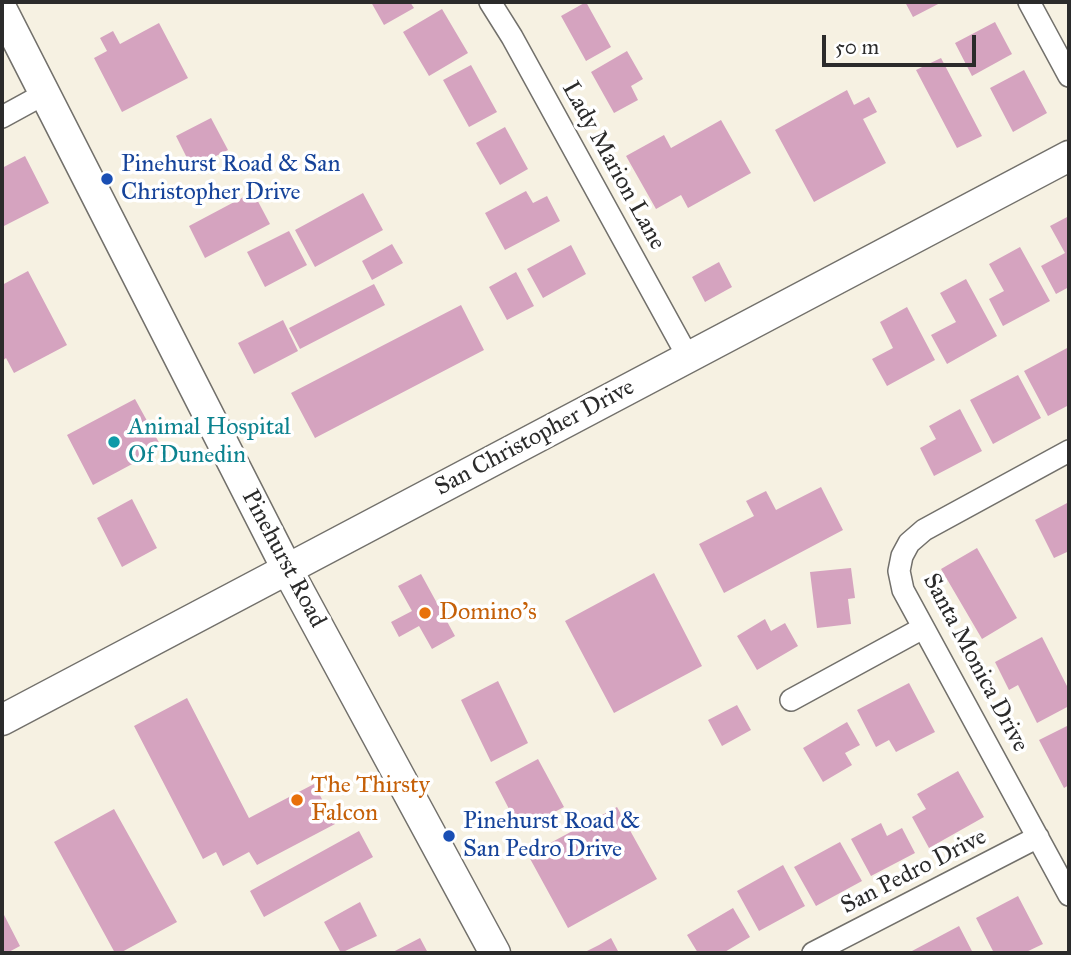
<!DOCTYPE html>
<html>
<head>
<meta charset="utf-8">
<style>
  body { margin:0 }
  #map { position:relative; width:1071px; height:955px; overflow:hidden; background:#f6f1e2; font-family:"IM FELL Great Primer",serif }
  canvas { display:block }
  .frame { position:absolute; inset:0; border:4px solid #2b2b2b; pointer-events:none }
  .scale { position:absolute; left:822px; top:35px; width:154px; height:32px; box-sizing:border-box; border:4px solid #2b2b2b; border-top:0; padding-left:9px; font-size:21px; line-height:24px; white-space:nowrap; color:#2b2b2b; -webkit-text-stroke:5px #fff; paint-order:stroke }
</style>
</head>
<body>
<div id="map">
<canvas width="1071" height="955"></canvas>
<div class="frame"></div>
<div class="scale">50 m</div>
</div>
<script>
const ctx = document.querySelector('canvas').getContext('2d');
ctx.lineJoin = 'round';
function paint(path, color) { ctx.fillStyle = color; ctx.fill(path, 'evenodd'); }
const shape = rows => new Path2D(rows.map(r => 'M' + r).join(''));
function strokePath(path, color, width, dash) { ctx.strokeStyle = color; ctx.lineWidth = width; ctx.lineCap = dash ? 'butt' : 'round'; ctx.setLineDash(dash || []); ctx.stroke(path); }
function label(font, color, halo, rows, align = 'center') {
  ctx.font = font + ' "IM FELL Great Primer",serif'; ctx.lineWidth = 7; ctx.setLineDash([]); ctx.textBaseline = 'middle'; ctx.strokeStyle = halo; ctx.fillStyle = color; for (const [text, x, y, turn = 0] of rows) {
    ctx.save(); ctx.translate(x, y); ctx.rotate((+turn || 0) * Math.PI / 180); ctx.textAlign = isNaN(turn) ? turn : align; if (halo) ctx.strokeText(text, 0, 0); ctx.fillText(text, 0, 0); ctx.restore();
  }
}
paint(shape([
  [371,2,410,2,414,8,384,25],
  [586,2,611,47,586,61,561,16],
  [905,2,942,2,913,17],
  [442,9,468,53,429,76,403,32],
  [995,22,1012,54,972,76,955,43],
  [159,23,188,78,122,112,94,58,107,51,100,38,113,31,120,44],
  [627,51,643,79,631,86,638,100,614,113,591,72],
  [941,58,982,136,957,148,916,70],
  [471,65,497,112,469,127,443,80],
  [1024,70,1047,113,1013,132,990,88],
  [847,90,854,105,869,97,877,112,863,119,886,163,814,202,775,130],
  [211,118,228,150,192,168,176,136],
  [721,120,751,173,688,208,681,195,656,209,626,156,664,135,671,148],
  [505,127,528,169,500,185,476,143],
  [25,156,49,203,2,227,2,168],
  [526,191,533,203,547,196,560,221,505,250,485,213],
  [253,192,270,224,205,258,189,226],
  [363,193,383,230,315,267,295,230],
  [1069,216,1069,287,1056,294,1041,266,1065,253,1050,226],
  [289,231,307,265,265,287,247,252],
  [392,244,403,263,372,280,362,261],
  [571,245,586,274,543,298,527,269],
  [1020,247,1050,301,1003,326,989,299,1004,291,989,264],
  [719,262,732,287,705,302,692,277],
  [28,271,67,345,14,373,6,358,2,361,2,285],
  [516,272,534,306,507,320,489,287],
  [966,279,997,336,947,364,931,335,956,322,940,293],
  [374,284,385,305,300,349,289,328],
  [461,305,484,350,315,438,291,393],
  [907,307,935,360,887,386,872,359,893,348,880,322],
  [283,320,298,351,254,374,238,343],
  [1069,347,1069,405,1048,416,1024,371],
  [1018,375,1041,418,993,444,970,400],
  [135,399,162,448,93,485,67,435],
  [960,409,982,451,934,476,920,448,936,439,929,426],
  [821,487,843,530,724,593,699,544,754,516,746,501,766,491,776,510],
  [132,499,157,548,122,567,97,518],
  [1069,502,1069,556,1067,552,1054,558,1035,520],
  [977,548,1017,618,982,639,941,569],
  [851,568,855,598,848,599,851,624,817,628,810,572],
  [654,573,702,666,614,713,565,621],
  [421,574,455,636,432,649,419,626,399,637,391,622,412,611,398,586],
  [765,619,771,631,785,623,798,646,757,670,737,636],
  [1042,637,1069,690,1069,706,1037,723,1018,685,1009,690,995,662],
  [498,681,528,743,491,762,461,700],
  [909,683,935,732,896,752,889,740,876,747,857,710],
  [187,698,249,818,314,784,335,824,257,865,249,852,223,866,216,852,203,859,134,726],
  [737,705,751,730,722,746,708,720],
  [847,722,860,745,845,753,852,765,823,782,803,748],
  [1069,725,1069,785,1064,788,1039,740],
  [538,759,564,807,520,830,495,782],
  [958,771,984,817,929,848,912,817,926,809,917,794],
  [617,807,657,879,568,928,528,855],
  [114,809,177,922,120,953,115,953,54,842],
  [881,823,887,836,902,828,915,853,871,876,851,839],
  [359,831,373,857,264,917,250,891],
  [840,842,862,881,816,906,794,867],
  [783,865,805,906,759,931,737,891],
  [1018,896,1043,944,1024,953,994,953,976,918],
  [360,902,377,936,341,953,324,922],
  [733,908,750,937,723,953,698,953,687,935],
  [2,911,20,946,7,953,2,953],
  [959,926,973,953,913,953,912,951],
  [420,938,428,953,391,953],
  [611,938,619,953,583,953,599,945]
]), '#d5a3bf');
const street = shape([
  [490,2,512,37,688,357],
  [1029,2,1069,76],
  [2,117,46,93],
  [1069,451,924,530,909,543,902,556,899,571,903,590,1069,895],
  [791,700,923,628],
  [813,953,1038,837]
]);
const secondary = shape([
  [2,10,287,569,495,953],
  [2,720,1069,156]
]);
strokePath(street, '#72706b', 24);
strokePath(secondary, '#72706b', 33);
strokePath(street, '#fff', 21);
strokePath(secondary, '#fff', 30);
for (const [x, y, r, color] of [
  [107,179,7,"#1a4fb4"],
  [114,442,7,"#0f9aa8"],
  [425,613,7,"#e8710a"],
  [297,800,7,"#e8710a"],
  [449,836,7,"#1a4fb4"]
]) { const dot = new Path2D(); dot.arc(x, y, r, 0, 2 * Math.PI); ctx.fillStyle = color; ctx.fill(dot); strokePath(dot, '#fff', 2.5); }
label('24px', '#164399', '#fff', [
  ["Pinehurst Road & San",121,165],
  ["Christopher Drive",121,193],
  ["Pinehurst Road &",463,822],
  ["San Pedro Drive",463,850]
], 'left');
label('24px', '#2b2b2b', '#fff', [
  ["Lady Marion Lane",613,166,61],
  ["San Christopher Drive",535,438,-28],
  ["Pinehurst Road",283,559,62],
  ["Santa Monica Drive",975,663,62],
  ["San Pedro Drive",914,872,-27]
]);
label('24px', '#0d838f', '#fff', [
  ["Animal Hospital",128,428],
  ["Of Dunedin",128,456]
], 'left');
label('24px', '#c56008', '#fff', [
  ["Domino's",439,613],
  ["The Thirsty",311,786],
  ["Falcon",311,814]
], 'left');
</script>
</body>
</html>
